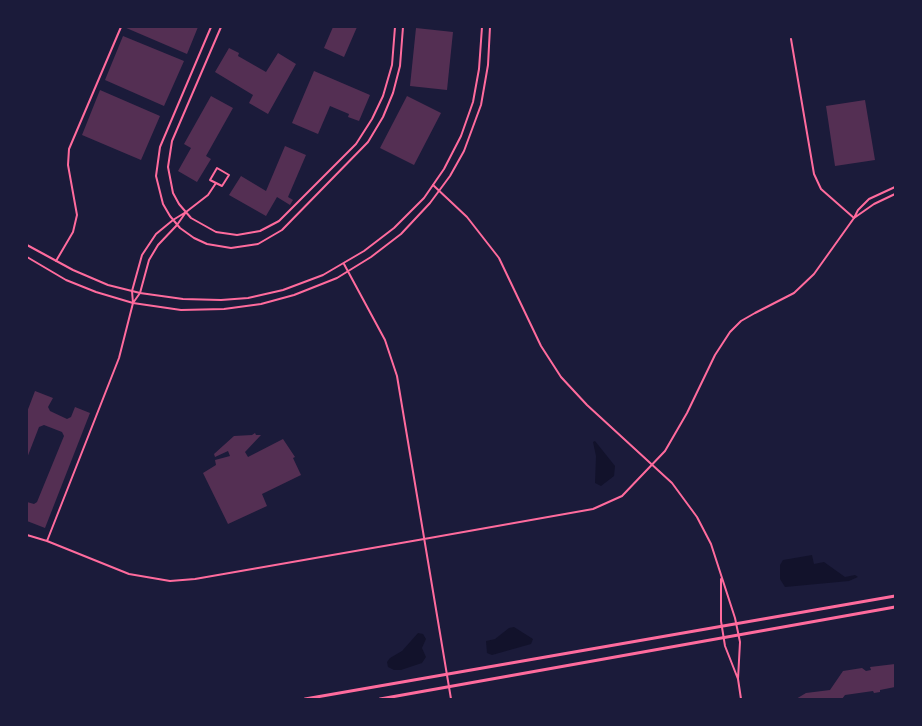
<!DOCTYPE html>
<html>
<head>
<meta charset="utf-8">
<style>
  body { margin:0 }
  #map { position:relative; width:922px; height:726px; overflow:hidden; background:#1b1b3a; font-family:Rubik,sans-serif }
  canvas { display:block }
  .frame { position:absolute; inset:0; border:28px solid #1b1b3a; pointer-events:none }
</style>
</head>
<body>
<div id="map">
<canvas width="922" height="726"></canvas>
<div class="frame"></div>
</div>
<script>
const ctx = document.querySelector('canvas').getContext('2d');
ctx.lineJoin = 'round';
function paint(path, color) { ctx.fillStyle = color; ctx.fill(path, 'evenodd'); }
const shape = rows => new Path2D(rows.map(r => 'M' + r).join(''));
function strokePath(path, color, width, dash) { ctx.strokeStyle = color; ctx.lineWidth = width; ctx.lineCap = dash ? 'butt' : 'round'; ctx.setLineDash(dash || []); ctx.stroke(path); }
paint(shape([
  [595,441,615,466,614,476,601,486,595,483,596,456,593,442],
  [812,555,814,564,824,562,845,577,855,575,858,577,849,581,785,587,780,579,780,565,783,560],
  [514,627,533,639,531,644,492,655,487,653,486,641,495,639,509,628],
  [418,633,423,634,426,639,422,648,426,657,422,663,401,670,394,670,388,667,387,662,390,658,402,651]
]), '#12122b');
paint(shape([
  [124,27,198,27,187,54],
  [333,27,357,27,344,57,324,48],
  [416,28,453,32,447,90,410,86],
  [123,36,184,61,164,106,105,80],
  [229,48,239,53,238,56,266,72,278,53,296,64,268,114,249,103,253,95,215,72],
  [314,71,370,95,359,121,348,117,349,114,330,106,318,134,292,123],
  [100,90,160,116,141,160,82,135],
  [211,96,233,108,206,156,211,159,197,182,178,171,191,148,184,144],
  [407,96,441,113,414,165,380,148],
  [865,100,875,160,835,166,826,106],
  [285,146,306,155,288,197,293,200,290,205,277,197,266,216,229,195,241,176,266,191],
  [35,391,53,398,48,407,50,411,67,419,71,417,75,407,90,413,45,528,27,521,27,502,34,504,37,502,64,436,62,432,44,425,39,427,27,458,27,412],
  [255,433,256,435,261,435,245,452,248,457,283,439,295,457,293,458,301,475,262,494,267,506,228,524,203,473,216,465,215,460,230,456,228,451,215,457,214,454,234,436,252,435],
  [895,664,895,687,880,690,880,692,874,693,873,691,845,695,842,699,796,699,806,693,830,690,843,671,862,668,866,671,871,670,870,667]
]), '#542f53');
strokePath(shape([
  [211,27,160,147,156,176,163,204,170,216,180,228,194,238,207,244,231,248,258,244,282,230,368,142,383,117,393,93,400,66,403,27],
  [221,27,172,141,168,167,173,193,179,204,191,218,216,232,237,235,260,231,279,221,356,144,372,119,383,96,392,65,395,27],
  [791,39,814,174,821,189,854,218],
  [433,185,467,217,499,258,541,346,561,377,587,405,672,483,697,517,711,544,735,618,740,642,738,679],
  [56,261,73,232,77,215,68,165,69,149,121,27],
  [133,303,140,293,149,260,158,245,177,225,186,212,208,195,216,183,222,186,229,175,217,168,210,180,216,183],
  [27,535,47,541,129,574,170,581,195,579,424,539],
  [47,541,119,358,133,303,132,291,142,255,156,234,173,220,186,212],
  [721,579,721,621,725,646,738,679,741,699]
]), '#ff6b9d', 2);
strokePath(shape([
  [854,218,858,210,869,199,895,187],
  [27,245,73,270,108,285,140,293,183,299,221,300,248,298,283,290,323,275,364,251,394,228,424,198,444,169,461,136,473,102,479,69,482,27],
  [27,257,66,280,96,292,133,303,181,310,224,309,261,304,294,295,337,278,371,257,401,234,430,203,450,176,464,151,481,105,488,65,490,27],
  [344,264,385,340,397,376,451,699],
  [424,539,593,509,622,496,665,451,687,413,715,355,730,332,741,321,755,313,794,293,814,274,854,218,874,204,895,194]
]), '#ff6b9d', 2);
strokePath(shape([
  [305,699,895,596],
  [380,699,895,607]
]), '#ff6b9d', 3);
</script>
</body>
</html>
